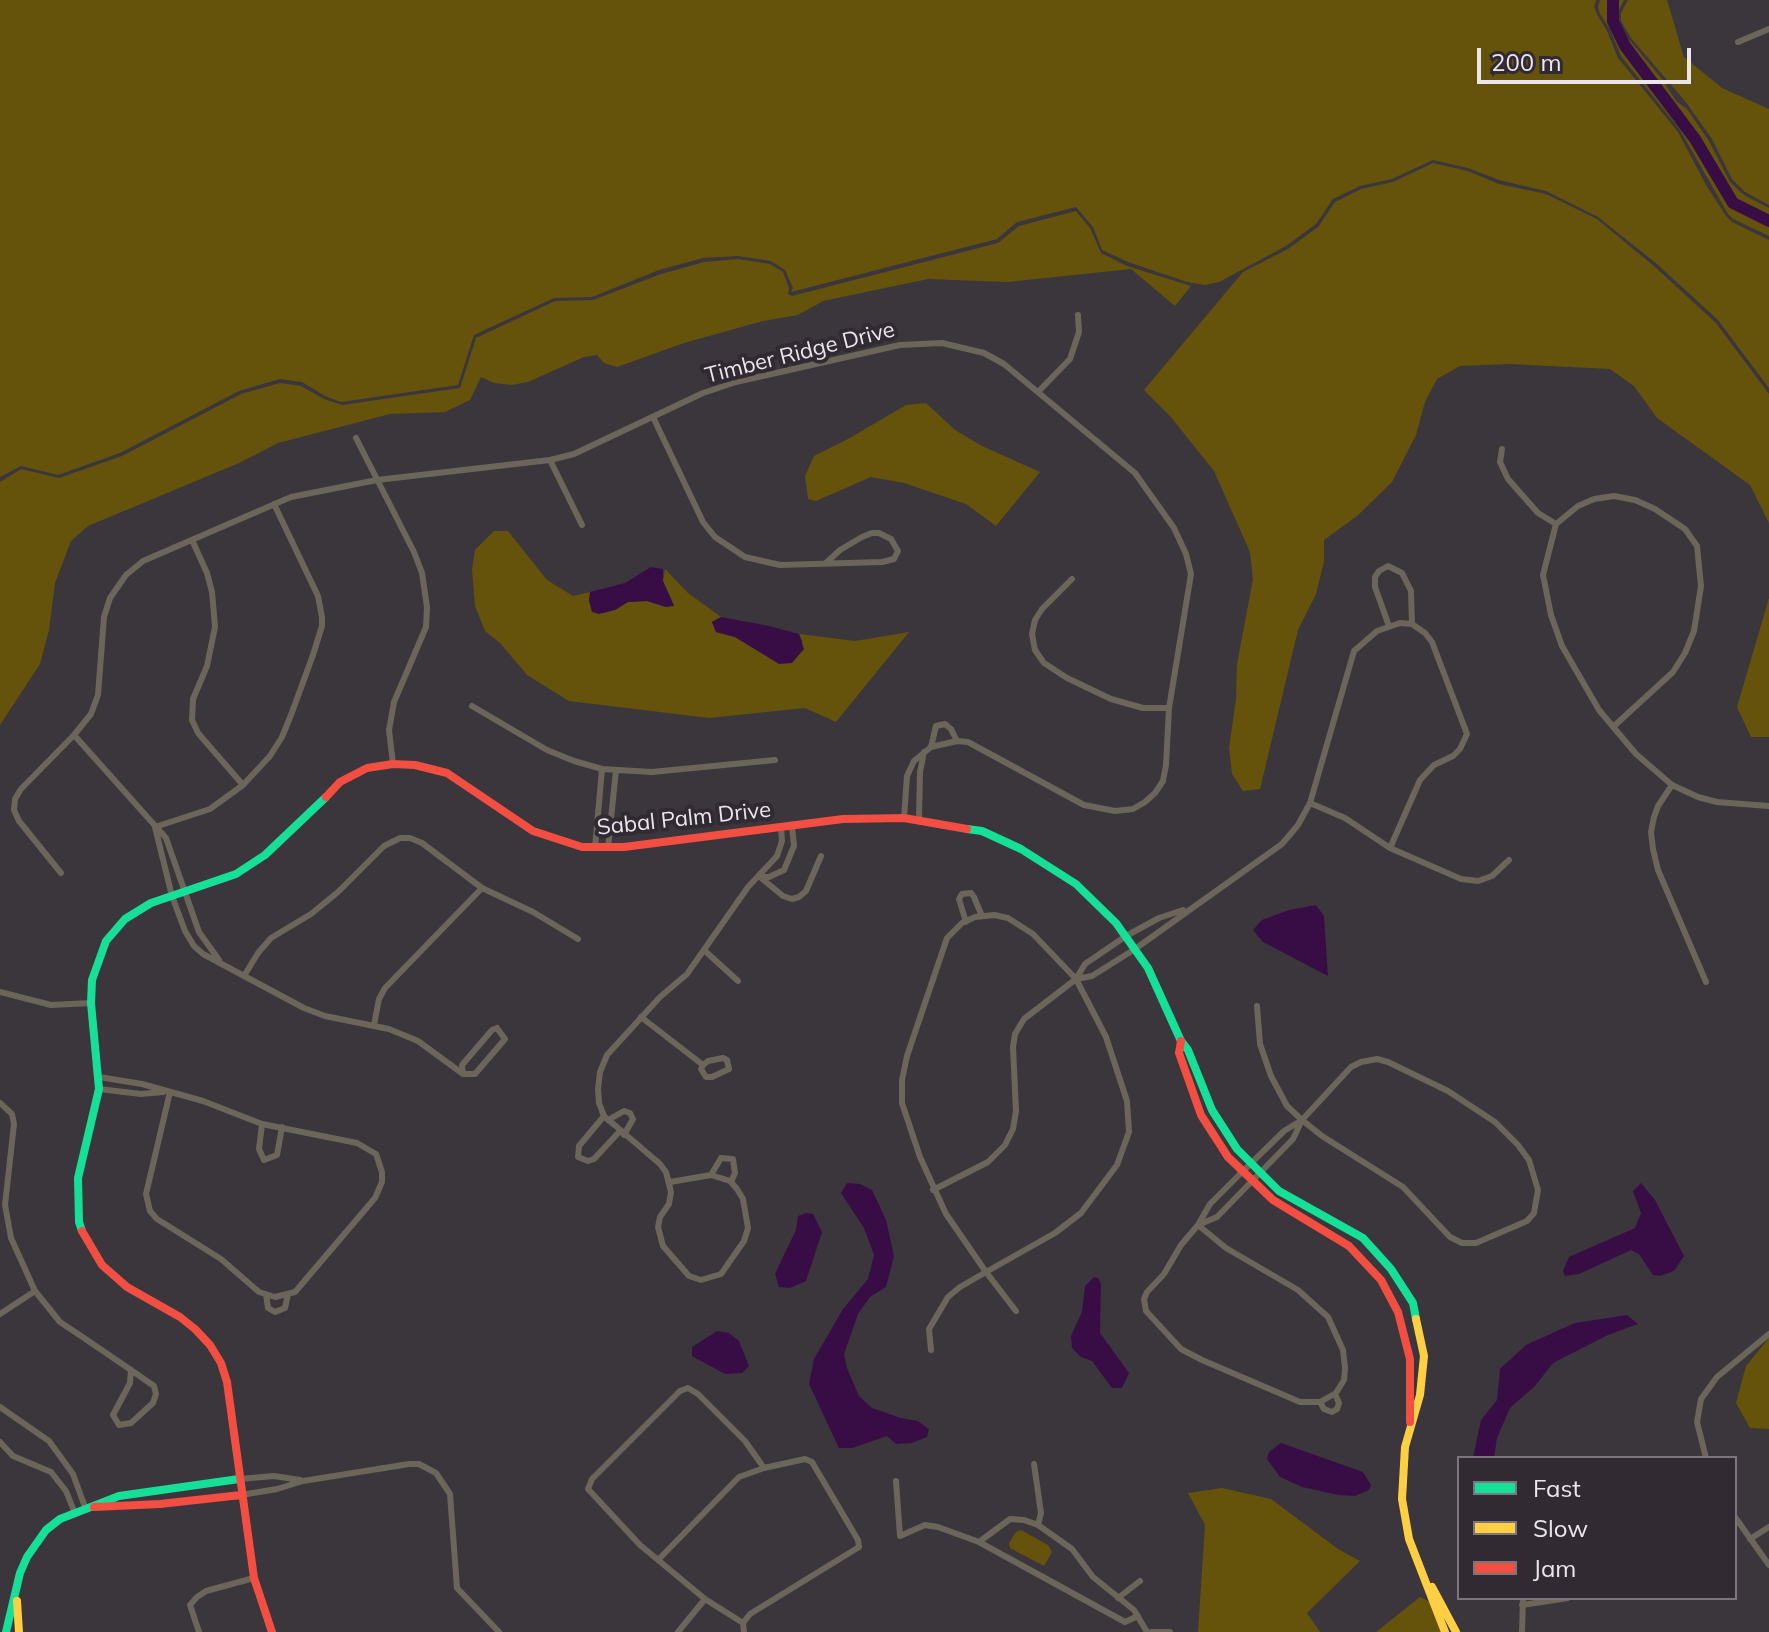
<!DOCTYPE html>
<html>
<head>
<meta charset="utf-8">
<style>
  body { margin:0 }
  #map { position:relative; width:1769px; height:1632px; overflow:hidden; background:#3a363c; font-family:Mulish,sans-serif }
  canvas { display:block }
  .legend { position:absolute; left:1457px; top:1456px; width:280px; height:144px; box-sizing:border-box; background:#312a33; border:2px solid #7b757d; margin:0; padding:10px 14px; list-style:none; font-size:24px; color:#eae6ec }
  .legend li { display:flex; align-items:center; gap:16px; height:40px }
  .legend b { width:40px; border:2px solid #7b757d }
  .scale { position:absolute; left:1477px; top:48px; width:214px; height:36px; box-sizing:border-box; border:4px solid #eae6ec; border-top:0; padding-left:10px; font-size:24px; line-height:28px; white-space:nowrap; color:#eae6ec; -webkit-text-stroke:6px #312a33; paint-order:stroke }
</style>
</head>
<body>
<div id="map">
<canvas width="1769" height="1632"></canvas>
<ul class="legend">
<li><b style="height:10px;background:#16e098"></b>Fast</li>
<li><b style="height:10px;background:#ffcf43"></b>Slow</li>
<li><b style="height:10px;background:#f24e42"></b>Jam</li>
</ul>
<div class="scale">200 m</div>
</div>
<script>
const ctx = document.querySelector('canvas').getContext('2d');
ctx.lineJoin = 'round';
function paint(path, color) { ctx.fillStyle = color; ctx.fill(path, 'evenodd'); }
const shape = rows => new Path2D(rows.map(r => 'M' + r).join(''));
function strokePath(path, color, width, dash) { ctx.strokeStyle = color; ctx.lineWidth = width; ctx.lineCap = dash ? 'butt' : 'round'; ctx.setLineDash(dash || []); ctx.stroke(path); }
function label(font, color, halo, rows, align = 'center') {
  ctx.font = font + ' Mulish,sans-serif'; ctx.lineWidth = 8; ctx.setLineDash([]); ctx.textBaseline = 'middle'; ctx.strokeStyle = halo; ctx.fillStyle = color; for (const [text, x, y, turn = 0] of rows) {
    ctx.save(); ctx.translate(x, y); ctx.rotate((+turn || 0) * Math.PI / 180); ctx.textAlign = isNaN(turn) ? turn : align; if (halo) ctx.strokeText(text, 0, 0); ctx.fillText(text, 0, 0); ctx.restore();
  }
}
paint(shape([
  [0,0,1596,0,1594,7,1598,16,1607,31,1618,58,1678,132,1706,185,1726,216,1732,222,1769,240,1769,388,1718,320,1657,264,1598,217,1546,191,1499,180,1468,168,1433,160,1392,179,1360,186,1333,199,1316,224,1286,246,1219,282,1205,285,1187,282,1128,262,1102,250,1093,227,1076,207,1017,222,997,239,791,292,793,288,785,270,771,261,738,256,703,258,659,270,592,297,554,298,474,335,458,385,341,402,325,396,302,382,280,379,239,391,120,453,58,475,21,466,0,477],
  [1600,0,1624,0,1618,12,1622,31,1662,79,1676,101,1687,109,1709,141,1730,182,1744,195,1769,208,1769,236,1733,219,1728,214,1680,130,1621,56,1610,29,1600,14,1598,7],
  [1628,0,1667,0,1684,57,1722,88,1769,109,1769,205,1745,192,1732,179,1712,139,1685,101,1631,38,1621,21,1621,13],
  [1433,163,1468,171,1499,184,1546,194,1597,219,1655,267,1716,323,1769,394,1769,523,1750,485,1657,418,1634,386,1610,369,1510,364,1460,366,1437,379,1425,402,1416,435,1392,482,1357,516,1324,540,1324,561,1316,594,1298,630,1260,789,1243,791,1232,774,1229,748,1236,699,1237,664,1253,579,1250,552,1214,471,1170,416,1144,390,1243,272,1288,249,1318,227,1335,202,1361,189,1393,182],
  [1076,211,1090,228,1101,253,1127,266,1191,286,1175,306,1131,269,1008,282,928,279,823,301,798,315,763,321,684,343,617,367,604,363,597,355,584,357,528,382,512,385,494,383,481,377,470,400,445,412,390,414,278,443,239,463,88,526,71,541,55,583,49,630,40,664,0,725,0,482,21,469,59,478,122,456,241,394,280,383,301,386,324,399,342,405,460,388,476,338,555,301,593,300,661,274,704,262,738,259,770,264,783,272,789,288,788,294,792,296,998,243,1019,226],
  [926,403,955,430,982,446,1040,472,996,526,966,504,904,483,871,477,816,501,808,499,805,476,814,456,848,439,906,405],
  [494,531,508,531,547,580,573,596,590,592,589,601,615,610,628,602,647,601,666,607,674,605,663,581,665,569,688,593,721,617,712,622,716,632,735,637,767,656,803,642,799,634,855,641,909,632,836,722,805,708,709,718,569,701,527,675,500,643,485,631,475,606,472,570,475,550],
  [1769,598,1769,737,1751,737,1737,707],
  [1769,1338,1769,1429,1750,1428,1736,1403,1746,1366],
  [1222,1488,1271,1499,1338,1549,1360,1561,1307,1613,1320,1632,1198,1632,1205,1525,1188,1493],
  [1021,1530,1048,1545,1052,1552,1044,1566,1010,1548,1009,1543,1016,1532],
  [1420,1597,1430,1602,1441,1632,1376,1632]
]), '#65530c');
paint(shape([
  [651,567,663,569,663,581,674,606,666,607,647,601,628,602,615,610,599,614,592,612,589,601,590,592,625,583],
  [721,617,769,626,799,634,804,649,792,663,779,664,735,637,716,632,712,622],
  [1316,905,1324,916,1328,976,1263,942,1253,930,1262,920,1289,910],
  [847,1183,860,1184,872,1190,886,1220,894,1256,886,1287,870,1297,858,1314,844,1354,847,1368,859,1396,872,1408,901,1418,918,1421,929,1429,927,1437,912,1443,896,1444,887,1436,852,1448,839,1448,809,1384,814,1359,843,1309,868,1279,874,1255,864,1228,841,1193],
  [1641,1183,1655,1200,1684,1256,1674,1271,1660,1276,1653,1275,1639,1254,1631,1250,1579,1274,1565,1276,1563,1271,1569,1257,1635,1228,1641,1213,1633,1191],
  [806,1213,813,1214,822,1232,806,1281,790,1288,779,1287,775,1274,796,1230,798,1216],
  [1094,1277,1098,1278,1101,1284,1100,1333,1129,1373,1122,1388,1112,1388,1092,1361,1081,1357,1072,1348,1071,1336,1082,1312,1085,1286],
  [1627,1315,1638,1324,1608,1335,1553,1363,1535,1386,1510,1408,1497,1438,1494,1458,1473,1458,1481,1420,1497,1400,1500,1369,1526,1345,1575,1323],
  [717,1331,729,1333,739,1341,749,1366,742,1373,725,1374,692,1356,692,1347],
  [1281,1443,1363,1472,1371,1485,1369,1490,1355,1496,1338,1495,1302,1487,1280,1477,1267,1459,1269,1452]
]), '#380d45');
strokePath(shape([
  [1613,0,1613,21,1625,46,1695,139,1733,203,1769,221]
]), '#380d45', 12);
strokePath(shape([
  [1738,42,1769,29],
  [1038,392,1070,359,1079,332,1078,315],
  [653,417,703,522,715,537,745,557,780,565,882,562,894,559,898,551,891,539,879,533,872,533,862,537,840,550,826,563],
  [356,438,414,552,422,573,427,607,426,627,394,702,389,730,393,764],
  [1502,449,1500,462,1508,479,1538,513,1556,524],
  [550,460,582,525],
  [192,540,207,573,212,592,215,627,207,666,193,699,192,720,198,733,243,785],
  [1072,579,1042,609,1035,620,1032,634,1035,650,1044,663,1067,678,1111,699,1143,708,1169,708],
  [1389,626,1375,587,1375,577,1379,571,1388,566,1402,573,1411,591,1412,624],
  [472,706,547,750,574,761,602,769,652,772,775,760],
  [1613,727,1673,672,1685,653,1694,631,1701,586,1697,546,1685,529,1655,509,1635,500,1614,496,1594,499,1578,506,1556,524,1543,575,1551,615,1562,646,1599,710,1636,754,1672,785,1698,797,1717,802,1769,806],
  [74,735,166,838,199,932,219,960],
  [931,747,936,726,945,724,951,729,957,741],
  [1672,785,1658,806,1654,817,1651,832,1653,849,1658,870,1706,982],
  [1310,803,1345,818,1390,848,1461,879,1478,881,1492,876,1509,860],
  [919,819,920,772,924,752],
  [155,827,172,896,185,931,194,946,203,954,304,1008,325,1016,389,1029,418,1041,463,1074],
  [155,827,210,809,243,785,270,756,282,737,291,715,313,655,322,626,322,617,318,596,274,504],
  [595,848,602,769],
  [608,848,616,770],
  [61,873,19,821,14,810,15,799,21,789,74,735,91,714,98,695,104,617,110,598,126,575,143,561,291,497,377,480,550,460,574,454,703,393,736,382,900,345,942,343,984,353,1004,364,1135,473,1174,528,1186,554,1191,574,1169,708,1166,765,1163,781,1155,793,1145,802,1133,809,1115,811,1084,805,968,742,957,741,931,747,914,761,907,776,904,818],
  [760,877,783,896,792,899,799,897,806,891,821,856],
  [760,877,769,877,784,870,794,846,792,826],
  [966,922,959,899,962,894,971,893,974,897,982,916],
  [705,951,738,981],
  [244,976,258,953,271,938,311,914,338,892,384,846,400,838,410,838,422,843,482,888,533,912,578,939],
  [1076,979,1092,976,1135,949,1282,844,1298,825,1310,803,1354,651,1377,631,1400,623,1412,624,1425,633,1432,642,1467,734,1460,749,1453,756,1434,765,1420,780,1390,848],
  [0,992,51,1005,91,1003],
  [1257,1006,1260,1044,1271,1076,1287,1106,1302,1120,1322,1136,1403,1187,1450,1237,1462,1243,1476,1243,1527,1221,1534,1213,1538,1190,1529,1160,1518,1145,1495,1122,1448,1091,1388,1062,1377,1059,1361,1062,1351,1067,1302,1120,1293,1139,1217,1217,1198,1225,1210,1204,1236,1178,1284,1131,1302,1120],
  [641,1017,703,1065,701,1069,706,1077,712,1077,729,1069,727,1060,723,1058,708,1061,703,1065],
  [374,1025,379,999,385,988,482,888],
  [497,1028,505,1039,475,1074,463,1074,462,1065,492,1030,497,1028],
  [99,1077,142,1084,203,1101,262,1124,357,1143,376,1154,382,1172,382,1182,375,1198,295,1292,275,1297,259,1292,221,1259,157,1219,150,1211,146,1194,170,1092],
  [99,1089,141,1094,163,1092],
  [0,1103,12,1114,14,1124,5,1205,11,1238,35,1291,60,1322,84,1338,131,1370,154,1386,156,1394,153,1403,131,1423,119,1425,113,1415,130,1383,131,1370],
  [604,1116,579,1146,578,1157,588,1161,594,1159,620,1131],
  [608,1120,624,1111,630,1113,633,1119,624,1135],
  [262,1124,259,1149,264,1160,277,1155,282,1127],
  [711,1175,721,1158,733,1159,735,1173,731,1182],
  [670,1182,711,1175,730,1181,737,1189,743,1199,748,1228,744,1241,721,1274,701,1280,689,1276,663,1246,658,1227,660,1217,669,1204,671,1192,666,1172,660,1164,604,1116,599,1103,598,1089,600,1072,607,1055,660,997,687,974,748,887,777,856,782,841,781,827],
  [933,1190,988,1162,1005,1145,1013,1129,1016,1111,1013,1047,1015,1034,1024,1019,1076,979,1085,964,1126,936,1159,918,1183,910],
  [1198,1225,1226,1248,1298,1290,1328,1317,1343,1350,1345,1368,1344,1380,1336,1393,1320,1402,1300,1402,1202,1360,1181,1349,1146,1311,1144,1299,1147,1292,1164,1274,1181,1245,1198,1225],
  [266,1294,268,1308,275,1312,285,1308,288,1294],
  [0,1314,35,1291],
  [931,1350,929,1329,948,1297,960,1287,986,1272,1055,1233,1081,1213,1117,1165,1129,1132,1127,1101,1106,1037,1076,979,1033,934,1008,918,994,915,975,917,962,923,947,938,907,1056,902,1080,902,1103,920,1157,946,1214,986,1272,1016,1311],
  [1320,1402,1324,1409,1332,1412,1337,1409,1339,1403,1335,1394],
  [0,1407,49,1441,73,1474,85,1507],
  [0,1442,13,1456,51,1472,66,1491,74,1511],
  [1706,1458,1697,1422,1701,1399,1717,1377,1769,1334],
  [1034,1464,1041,1513,1038,1525],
  [239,1479,274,1476,300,1480],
  [896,1481,900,1536,925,1525,938,1527,979,1542,1010,1519,1024,1520,1038,1525,1072,1549,1093,1577,1134,1610,1147,1632],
  [241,1495,277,1489,303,1481,409,1464,419,1464,436,1473,450,1494,457,1588,499,1632],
  [1735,1517,1769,1565],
  [1750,1539,1769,1527],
  [979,1542,1125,1622,1138,1616],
  [658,1560,739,1477,764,1468],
  [1118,1598,1140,1581],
  [1522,1605,1568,1598],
  [743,1623,705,1599,640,1545,588,1489,592,1479,680,1391,688,1388,698,1394,745,1441,764,1468,805,1459,812,1462,858,1540,859,1547,750,1614,743,1623,744,1632],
  [199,1632,190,1605,197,1597,206,1591,254,1578],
  [678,1632,705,1599],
  [1151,1632,1170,1632],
  [1522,1632,1523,1598]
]), '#6b6659', 6);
strokePath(shape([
  [967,829,982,831,1021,849,1076,884,1116,923,1148,968,1181,1041,1188,1050,1212,1110,1237,1149,1279,1191,1363,1238,1391,1269,1413,1303,1416,1319],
  [82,1231,79,1222,78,1178,99,1089,91,1003,92,980,106,941,125,919,151,903,236,874,265,855,326,797],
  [6,1632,20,1573,27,1557,46,1530,60,1519,119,1496,239,1479]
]), '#16e098', 8);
strokePath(shape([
  [1416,1319,1424,1356,1420,1395,1405,1447,1402,1499,1409,1539,1445,1632],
  [1432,1587,1456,1632],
  [17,1601,19,1632]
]), '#ffcf43', 8);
strokePath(shape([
  [326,797,340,782,367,768,393,764,415,765,447,773,533,831,582,847,624,847,843,819,904,818,967,829],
  [1181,1041,1179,1053,1201,1115,1228,1157,1273,1200,1349,1246,1381,1280,1398,1312,1410,1359,1410,1422],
  [82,1231,102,1265,127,1287,180,1317,195,1329,210,1345,221,1363,227,1382,254,1578,272,1632],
  [94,1507,160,1504,241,1495]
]), '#f24e42', 8);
label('22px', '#eae6ec', '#312a33', [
  ["Timber Ridge Drive",800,353,-14],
  ["Sabal Palm Drive",684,819,-6]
]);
</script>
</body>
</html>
